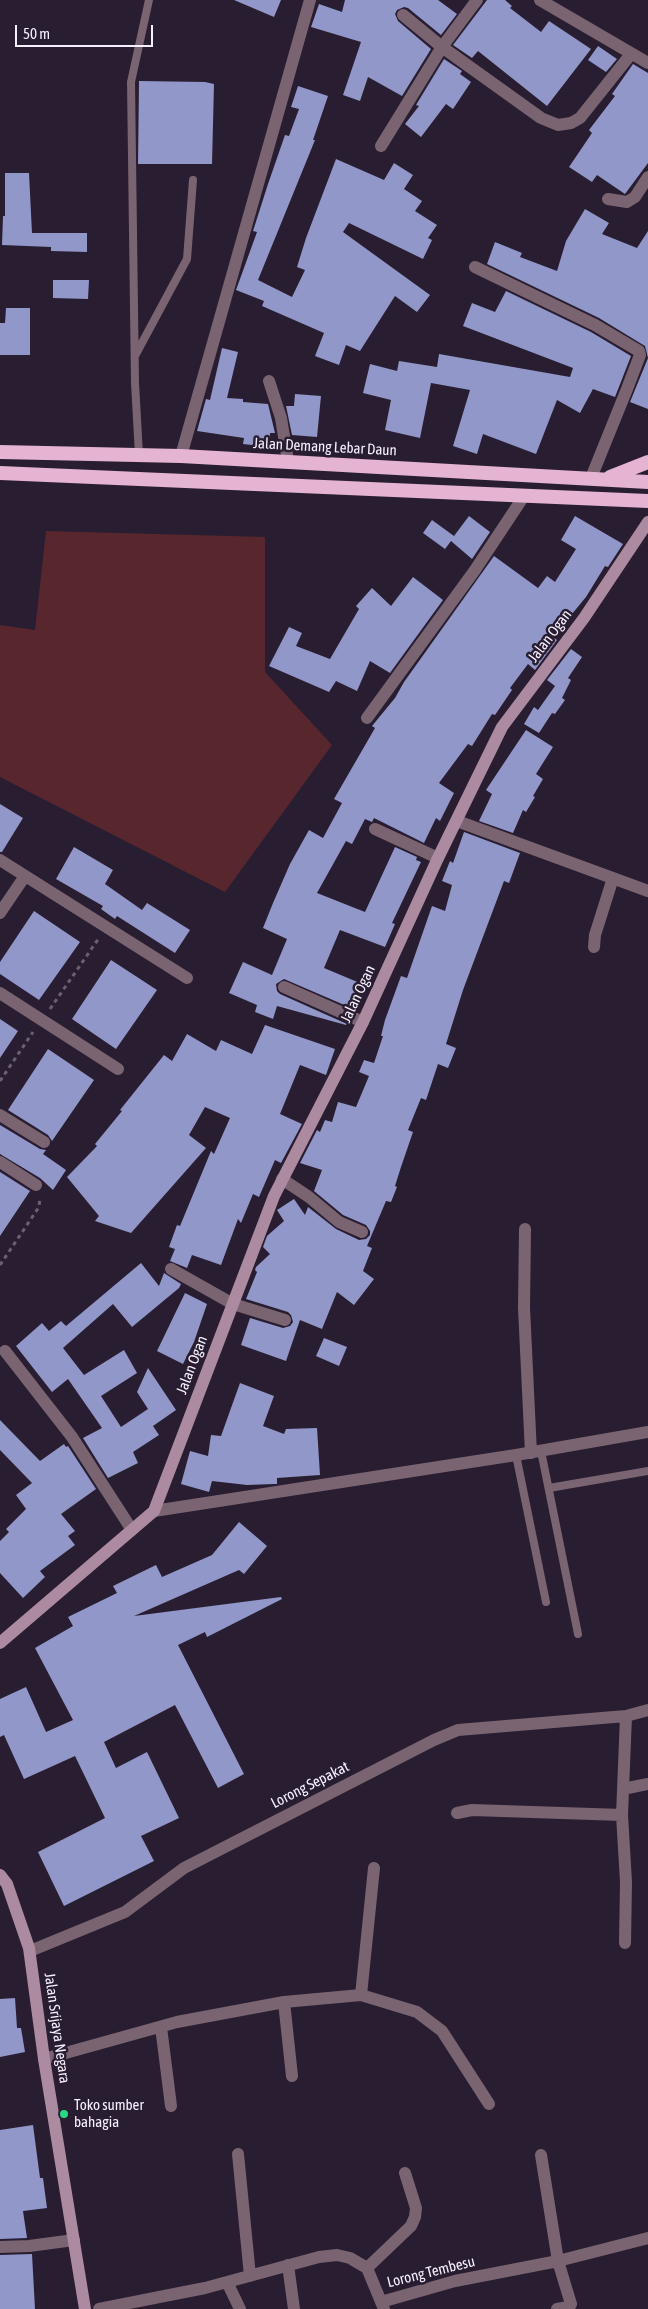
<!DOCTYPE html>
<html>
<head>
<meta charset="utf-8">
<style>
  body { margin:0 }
  #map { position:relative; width:648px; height:2309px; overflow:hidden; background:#291d31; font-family:"Asap Condensed",sans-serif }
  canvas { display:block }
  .scale { position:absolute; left:15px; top:25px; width:138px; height:22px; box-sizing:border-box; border:2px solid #f7f0fe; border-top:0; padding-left:6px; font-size:15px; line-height:18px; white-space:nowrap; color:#f7f0fe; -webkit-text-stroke:4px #291d31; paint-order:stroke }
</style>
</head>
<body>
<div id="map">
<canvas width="648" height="2309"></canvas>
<div class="scale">50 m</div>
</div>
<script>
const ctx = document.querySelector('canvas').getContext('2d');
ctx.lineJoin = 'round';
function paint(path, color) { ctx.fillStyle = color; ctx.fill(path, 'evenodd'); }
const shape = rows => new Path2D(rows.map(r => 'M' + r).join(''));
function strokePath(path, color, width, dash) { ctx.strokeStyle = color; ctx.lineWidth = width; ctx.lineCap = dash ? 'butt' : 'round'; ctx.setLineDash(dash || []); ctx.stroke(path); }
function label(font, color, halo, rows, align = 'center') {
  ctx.font = font + ' "Asap Condensed",sans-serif'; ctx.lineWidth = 5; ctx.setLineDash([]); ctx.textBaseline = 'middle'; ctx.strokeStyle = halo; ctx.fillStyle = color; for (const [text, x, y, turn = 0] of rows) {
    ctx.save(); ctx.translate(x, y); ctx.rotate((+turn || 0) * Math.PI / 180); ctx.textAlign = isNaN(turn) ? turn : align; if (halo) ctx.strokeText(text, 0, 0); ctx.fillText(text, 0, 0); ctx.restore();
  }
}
paint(shape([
  [46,531,265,537,265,672,332,745,225,892,0,777,0,625,35,630]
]), '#58272e');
paint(shape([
  [234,0,281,0,274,17],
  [345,0,438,0,457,14,441,35,408,8,404,7,397,10,395,14,398,21,431,49,402,96,368,77,360,101,343,95,361,42,311,27,319,4,342,12],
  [487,0,505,0,512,6,510,8,541,32,549,21,591,49,547,106,478,51,472,58,453,45],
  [598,46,617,59,606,72,588,60],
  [444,59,462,71,460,74,471,82,453,109,446,104,421,137,405,124,419,106,416,105],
  [633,64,648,73,648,163,625,194,597,175,592,182,569,167,592,133,589,130,615,96,612,94],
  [139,81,205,82,214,84,212,164,138,164],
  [298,86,328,96,313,140,315,140,258,280,292,297,305,270,297,267,306,238,336,159,384,180,394,163,413,175,404,189,422,201,415,211,437,225,428,238,432,240,423,259,349,223,343,232,430,295,417,312,395,296,360,351,346,345,339,365,315,356,324,333,262,306,264,301,236,290,257,232,253,231,268,184,285,135,289,136,299,109,291,107],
  [5,173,29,173,32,233,87,233,87,252,51,251,51,247,2,245,3,216,5,216],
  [585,209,609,223,602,234,637,248,648,231,648,409,630,402,648,358,645,346,599,318,487,264,495,242,522,253,520,257,557,271,566,241],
  [53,280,89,280,88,299,53,298],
  [506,291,591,332,631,356,615,397,593,389,580,413,557,400,536,454,483,434,477,454,453,446,470,390,431,383,420,438,385,430,391,400,363,393,370,364,397,371,399,361,437,367,439,354,570,377,573,368,463,326,472,303,495,312],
  [6,308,30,308,30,355,0,355,0,323,5,323],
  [222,348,238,352,227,398,243,399,243,402,268,404,275,433,270,433,269,447,243,444,244,438,197,431,206,399,210,400],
  [295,394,321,396,317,437,292,435,286,406,294,406],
  [469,516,490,532,472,559,451,541,445,549,423,533,432,520,454,536],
  [575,516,623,544,608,567,605,566,586,597,553,637,557,640,535,670,528,664,510,688,512,690,495,715,492,714,472,746,468,744,439,783,454,793,440,821,436,818,424,843,374,818,372,822,365,819,352,844,346,841,317,893,365,912,395,847,417,857,416,860,421,862,392,923,395,924,385,947,340,930,324,968,367,986,356,1010,284,979,276,984,277,991,280,994,347,1024,346,1025,277,1006,273,1019,255,1012,257,1005,229,993,243,962,272,975,287,939,263,928,273,903,290,864,309,830,323,838,342,803,334,799,375,728,372,726,395,698,404,682,494,556,538,588,547,576,555,582,576,549,561,540],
  [413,577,443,600,390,673,370,661,357,691,336,681,329,692,269,666,289,627,302,633,296,646,330,659,359,609,356,606,372,588,391,606],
  [571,649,582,657,568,678,571,680,562,698,565,700,555,714,552,713,539,733,524,724,534,707,538,710,555,686,547,680],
  [526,730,553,747,536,774,543,779,533,796,535,797,526,812,523,810,513,833,479,821,492,794,486,790],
  [0,804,23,818,2,852,0,852],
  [464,832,520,853,509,883,504,881,463,990,446,1044,456,1048,448,1068,438,1064,426,1100,421,1098,408,1130,413,1132,401,1167,395,1186,397,1187,391,1202,386,1201,367,1246,372,1248,363,1271,374,1279,354,1305,337,1292,322,1329,300,1320,286,1361,241,1345,250,1318,283,1328,290,1326,293,1322,291,1315,288,1312,246,1299,257,1272,255,1270,256,1267,270,1254,263,1247,267,1236,284,1221,277,1210,294,1199,305,1215,308,1207,336,1229,359,1240,366,1239,370,1235,370,1231,366,1225,343,1215,314,1191,322,1170,300,1163,317,1130,320,1132,325,1120,332,1122,338,1102,356,1107,369,1076,359,1072,364,1060,374,1063,383,1036,381,1036,385,1020,401,976,407,978,432,906,445,911,452,885,442,881,450,861,453,863],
  [74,847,113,870,105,884,142,910,147,903,190,930,175,953,117,916,115,919,101,909,103,906,56,879],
  [34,911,80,942,39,1000,0,974,0,962],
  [111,960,157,990,116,1049,72,1019],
  [0,1019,18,1031,0,1058],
  [265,1025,335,1049,326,1075,300,1065,280,1114,302,1124,281,1163,275,1160,259,1197,253,1194,241,1223,238,1219,221,1265,192,1255,187,1268,170,1261,175,1249,169,1247,177,1225,180,1226,211,1151,214,1154,230,1118,205,1107,189,1135,206,1148,131,1233,95,1221,99,1216,67,1177,97,1146,95,1144,122,1111,120,1110,164,1055,172,1061,187,1034,216,1051,221,1040,252,1054],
  [48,1049,94,1080,52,1141,48,1135,8,1110],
  [0,1125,40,1149,46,1150,43,1154,66,1170,53,1190,40,1178,0,1154],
  [0,1172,30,1191,0,1236],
  [141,1263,159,1286,164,1273,181,1284,179,1288,132,1327,113,1304,63,1348,84,1375,124,1350,137,1373,101,1396,121,1427,148,1409,137,1392,148,1368,176,1410,153,1426,159,1435,133,1452,138,1463,108,1478,83,1438,102,1428,68,1379,52,1392,16,1346,42,1323,49,1331,61,1321,66,1326],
  [185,1293,207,1304,194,1342,183,1364,157,1351],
  [324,1338,347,1347,339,1366,316,1356],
  [240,1383,274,1396,263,1426,284,1434,286,1429,317,1428,320,1475,277,1478,277,1484,274,1484,247,1485,212,1481,209,1492,181,1484,190,1451,208,1456,211,1435,221,1436],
  [0,1420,40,1461,64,1444,66,1447,68,1446,96,1489,61,1514,75,1531,68,1536,75,1545,40,1571,45,1577,23,1598,0,1573,0,1541,9,1532,6,1529,26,1509,16,1495,32,1483,0,1450],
  [239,1522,267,1546,244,1574,239,1570,134,1616,281,1597,282,1599,207,1637,205,1632,178,1645,244,1774,218,1788,175,1705,104,1742,116,1768,147,1752,179,1818,141,1836,154,1861,64,1906,38,1852,105,1818,75,1756,24,1779,4,1735,0,1737,0,1699,26,1687,46,1732,73,1720,35,1648,73,1626,68,1617,117,1593,113,1586,156,1565,162,1577,212,1555],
  [15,1998,17,2028,21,2028,25,2052,0,2057,0,1999],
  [33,2125,40,2178,43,2178,47,2208,23,2211,27,2238,0,2239,0,2130],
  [32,2254,35,2309,0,2309,0,2255]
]), '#9197c8');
strokePath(shape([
  [50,1009,99,938],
  [0,1081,33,1032],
  [0,1265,39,1207,40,1197]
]), '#6b6073', 3, [4, 4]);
strokePath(shape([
  [136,354,187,259,193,180],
  [139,455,135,383,131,82,149,0],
  [541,1451,578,1634],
  [516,1455,546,1602],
  [549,1488,648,1471]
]), '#7a6471', 8);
strokePath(shape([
  [540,0,648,63],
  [403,15,442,47,541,118,558,125,571,123,580,118,631,54],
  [381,146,442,47,477,0],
  [608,199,627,202,635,197,648,177],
  [475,267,595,325,639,351,640,355,627,389,591,478],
  [269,381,281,418,288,461],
  [181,456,310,0],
  [367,718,475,570,524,496],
  [457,821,648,891],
  [375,829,438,858],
  [0,860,187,978],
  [0,913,25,876],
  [594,947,595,935,613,878],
  [284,987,363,1022],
  [0,993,118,1069],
  [0,1115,44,1142],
  [0,1162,36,1185],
  [282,1179,309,1197,339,1222,362,1232],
  [525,1229,524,1308,531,1453],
  [171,1269,233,1304,285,1320],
  [5,1351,72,1437,132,1530],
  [154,1511,516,1455,648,1432],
  [623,1789,648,1784],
  [457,1813,472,1810,622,1815],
  [625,1943,626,1882,622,1815,626,1716,648,1710],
  [30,1951,125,1912,184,1868,434,1740,458,1730,626,1716],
  [361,1995,374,1868],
  [284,2002,292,2076],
  [161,2027,171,2106],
  [44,2059,177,2022,284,2002,361,1995,417,2012,442,2031,489,2104],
  [238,2154,250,2276],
  [541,2155,558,2261,571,2304,569,2307,557,2309],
  [0,2247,29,2246,74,2240],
  [288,2265,294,2309],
  [367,2268,411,2226,415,2217,416,2208,405,2173],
  [227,2282,240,2309],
  [381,2302,455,2281,558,2261,648,2238],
  [99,2309,205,2288,319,2257,337,2255,350,2258,367,2268,384,2309]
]), '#7a6471', 12);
strokePath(shape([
  [0,1643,154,1511,274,1196,363,1022,438,858,502,727,584,618,648,522],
  [0,1875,7,1884,29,1948,44,2059,85,2309]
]), '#ac8a9f', 12);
strokePath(shape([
  [0,452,181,456,648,482],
  [0,473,648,501],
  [610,477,648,462]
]), '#e4b4d2', 14);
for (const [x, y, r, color] of [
  [64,2114,5,"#29d885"]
]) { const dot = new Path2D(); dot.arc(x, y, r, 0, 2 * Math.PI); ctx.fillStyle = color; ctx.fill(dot); strokePath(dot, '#291d31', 2); }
label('15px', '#f7f0fe', '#291d31', [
  ["Jalan Demang Lebar Daun",325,447,3],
  ["Jalan Ogan",550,636,-53],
  ["Jalan Ogan",358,994,-65],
  ["Jalan Ogan",192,1365,-69],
  ["Lorong Sepakat",310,1785,-27],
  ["Jalan Srijaya Negara",57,2028,82],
  ["Lorong Tembesu",431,2272,-14]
]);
label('15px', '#f7f0fe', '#291d31', [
  ["Toko sumber",74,2105],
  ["bahagia",74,2122]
], 'left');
</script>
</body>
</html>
